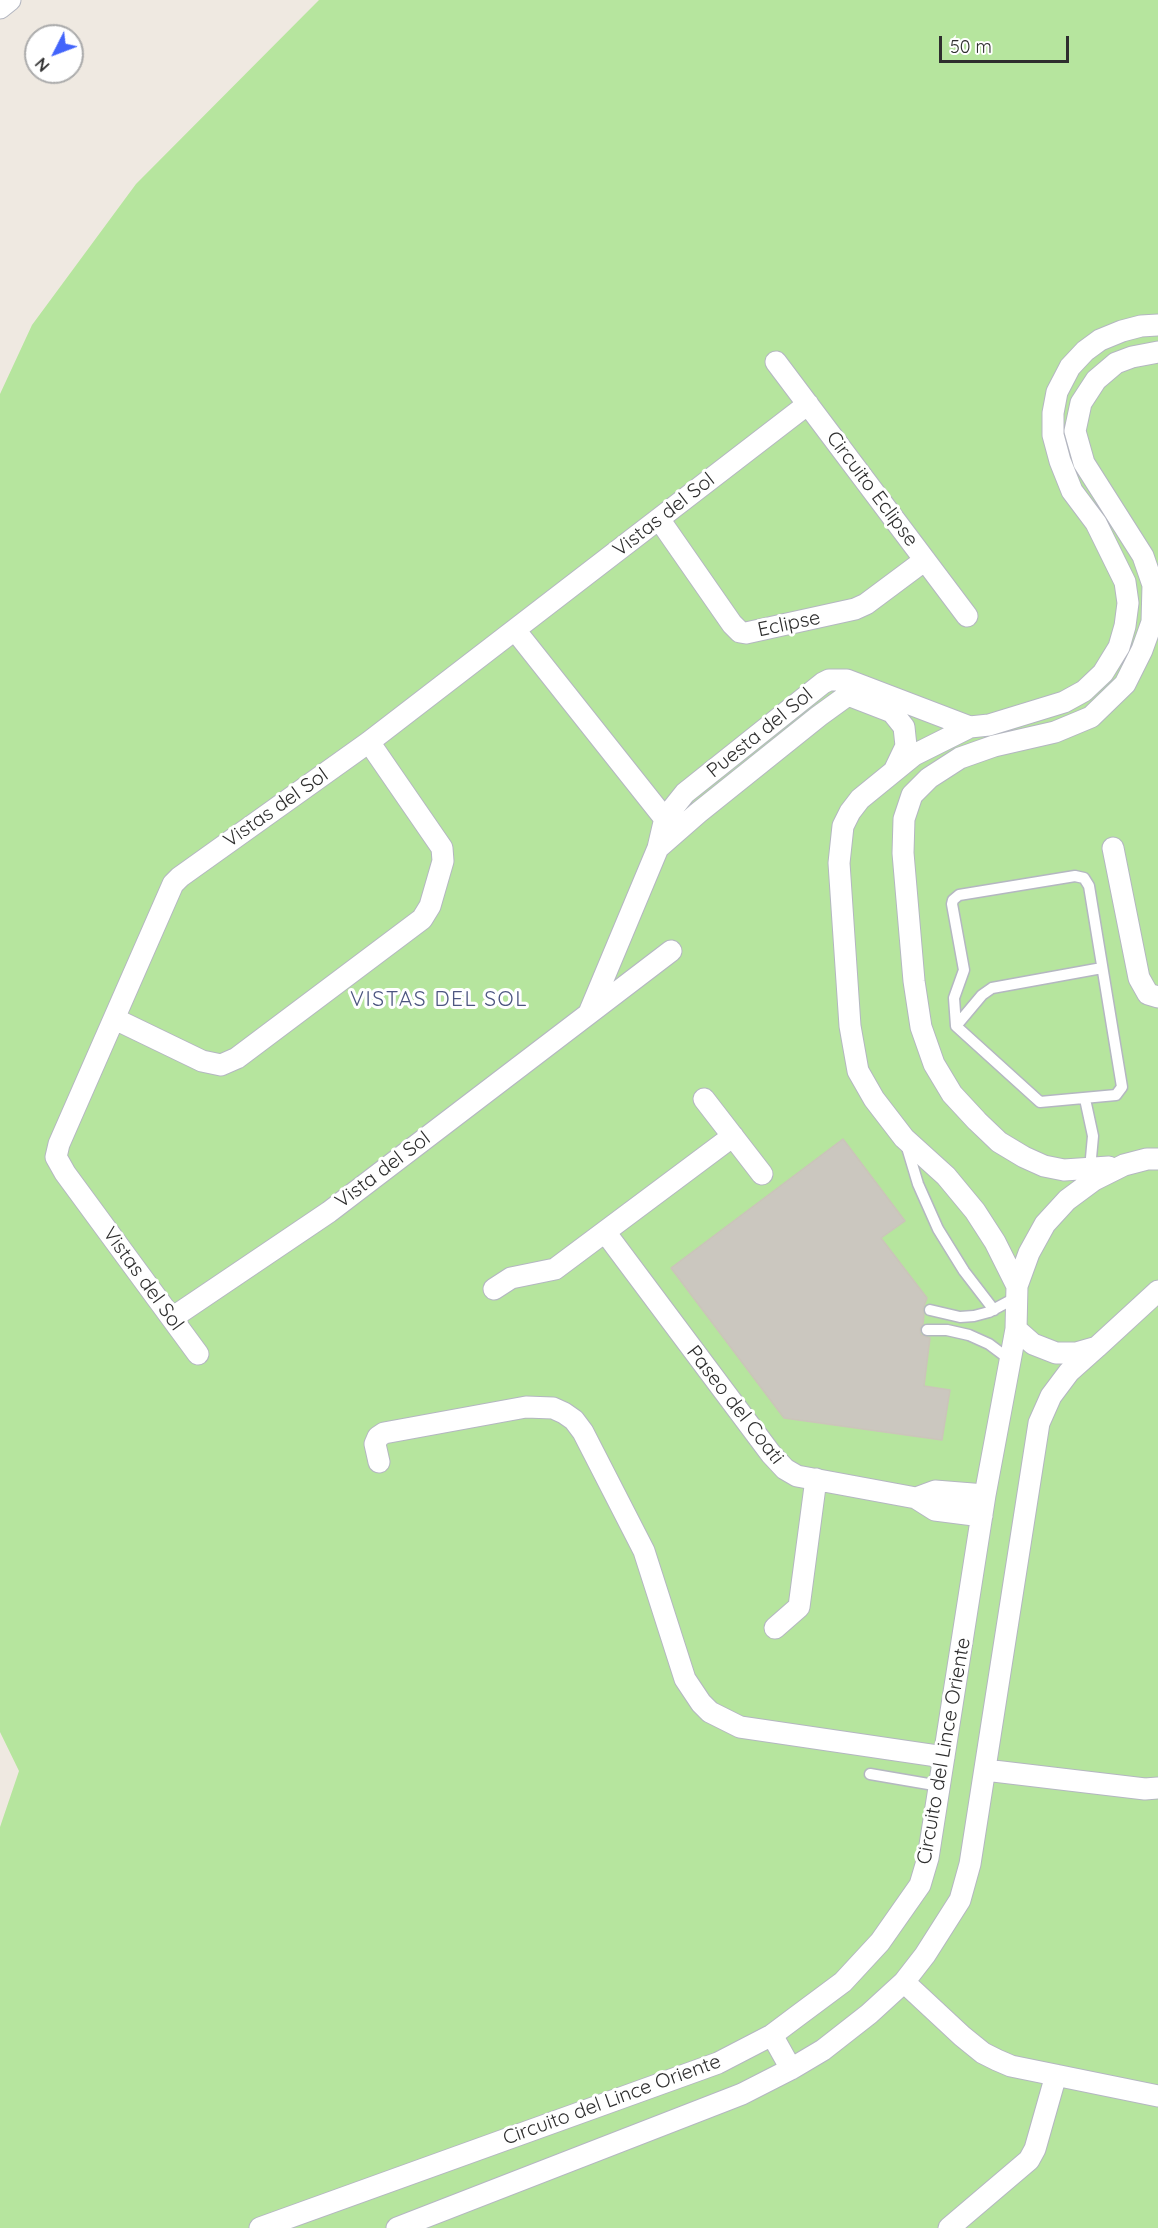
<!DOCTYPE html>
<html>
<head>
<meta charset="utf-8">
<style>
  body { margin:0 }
  #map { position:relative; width:1158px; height:2228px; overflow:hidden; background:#efe9e1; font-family:Quicksand,sans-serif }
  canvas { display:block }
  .north { position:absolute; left:24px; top:24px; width:60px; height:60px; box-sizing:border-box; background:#fff; border:2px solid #ababab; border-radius:50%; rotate:228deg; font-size:16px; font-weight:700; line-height:24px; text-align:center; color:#2e2e2e }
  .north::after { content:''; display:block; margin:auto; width:21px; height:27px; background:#4264fb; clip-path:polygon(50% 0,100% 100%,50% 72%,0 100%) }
  .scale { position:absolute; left:939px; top:36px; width:130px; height:27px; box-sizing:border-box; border:3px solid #2e2e2e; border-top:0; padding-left:8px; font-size:18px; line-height:21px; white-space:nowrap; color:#2e2e2e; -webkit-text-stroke:4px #fff; paint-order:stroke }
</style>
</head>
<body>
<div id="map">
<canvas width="1158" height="2228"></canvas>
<div class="north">N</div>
<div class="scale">50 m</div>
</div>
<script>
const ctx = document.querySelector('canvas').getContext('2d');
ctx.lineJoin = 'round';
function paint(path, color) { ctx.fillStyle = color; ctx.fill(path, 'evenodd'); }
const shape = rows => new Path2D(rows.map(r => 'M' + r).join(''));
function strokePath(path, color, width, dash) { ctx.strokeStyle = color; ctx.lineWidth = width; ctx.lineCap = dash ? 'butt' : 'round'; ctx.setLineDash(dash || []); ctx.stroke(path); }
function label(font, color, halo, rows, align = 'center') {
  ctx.font = font + ' Quicksand,sans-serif'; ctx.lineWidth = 6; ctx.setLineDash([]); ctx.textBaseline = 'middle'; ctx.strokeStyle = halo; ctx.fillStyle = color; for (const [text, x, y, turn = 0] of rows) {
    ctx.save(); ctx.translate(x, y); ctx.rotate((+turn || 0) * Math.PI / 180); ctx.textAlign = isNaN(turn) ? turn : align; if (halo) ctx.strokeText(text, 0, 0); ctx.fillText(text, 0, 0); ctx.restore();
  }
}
paint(shape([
  [319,0,1158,0,1158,2228,0,2228,0,1827,19,1771,0,1732,0,394,32,325,136,184]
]), '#b6e59e');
const building = shape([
  [843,1139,905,1221,881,1238,927,1298,923,1309,924,1315,923,1324,920,1329,921,1335,930,1338,924,1386,950,1390,942,1440,784,1418,671,1268,843,1139]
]);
paint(building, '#cbc7bf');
strokePath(building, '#cbc5ba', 1.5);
const lane = shape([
  [1075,876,1084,878,1089,886,1122,1087,1116,1095,1040,1102,956,1026,954,998,964,970,952,904,953,900,959,895,1075,876],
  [956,1026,982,995,992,988,1102,968],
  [1085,1099,1093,1136,1090,1169],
  [906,1144,918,1184,938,1229,964,1271,994,1310],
  [930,1310,960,1317,974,1316,989,1312,1017,1297],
  [927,1330,947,1330,969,1335,989,1344,1009,1359],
  [870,1774,940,1786]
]);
const street = shape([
  [0,8,10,0],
  [776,362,967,616],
  [659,519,732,624,740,632,746,633,855,609,866,604,925,560],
  [515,630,673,829],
  [658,848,698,813,819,716,848,695,892,712,904,727,906,746,895,769],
  [1113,848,1139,978,1148,994,1158,997],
  [589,1013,658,848,665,818,685,793,823,683,829,680,847,680,970,727],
  [115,1019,202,1061,221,1065,237,1058,422,919,430,906,443,861,442,848,369,742],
  [704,1099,762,1174],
  [1109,1167,1064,1170,1044,1166,1024,1157,999,1142,977,1121,952,1094,934,1064,921,1027,914,981,903,853,904,819,912,795,929,778,960,758,994,746,1055,732,1091,717,1125,684,1142,650,1152,622,1153,585,1143,556,1084,463,1075,431,1081,403,1096,380,1116,363,1132,357,1158,352],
  [605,1232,771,1454,785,1469,797,1476,916,1498,935,1510,982,1516],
  [1017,1286,995,1242,975,1211,946,1176,904,1138,874,1099,858,1071,850,1026,839,863,843,826,850,812,860,799,914,755,970,727,989,725,1064,702,1084,691,1103,673,1119,647,1125,626,1128,603,1125,582,1096,523,1072,491,1060,461,1053,435,1053,413,1057,392,1070,367,1085,351,1100,340,1122,331,1141,326,1158,325],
  [494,1289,511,1278,555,1269,733,1136],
  [172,1318,329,1212,671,951],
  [1016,1329,1033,1344,1056,1353,1076,1353,1097,1347,1158,1291],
  [198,1354,65,1173,56,1157,59,1144,173,884,180,877,369,742,808,404],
  [379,1462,375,1444,378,1437,384,1433,526,1407,553,1408,564,1413,574,1420,583,1432,644,1551,685,1679,701,1703,710,1712,740,1727,944,1757],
  [916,1498,935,1491,985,1495],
  [775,1628,799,1607,816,1479],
  [985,1770,1145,1789,1158,1788],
  [904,1982,962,2036,983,2053,997,2060,1011,2066,1158,2096],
  [772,2035,791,2069],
  [260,2228,718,2063,772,2035,796,2017,843,1982,880,1942,920,1885,928,1858,985,1495,1016,1329,1017,1286,1029,1253,1045,1224,1067,1200,1094,1180,1124,1165,1147,1159,1158,1159],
  [397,2228,742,2094,791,2069,823,2050,869,2014,904,1982,925,1955,960,1900,970,1864,1039,1423,1051,1396,1069,1372,1097,1347],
  [949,2228,1029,2160,1035,2149,1056,2075]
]);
strokePath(lane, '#b4b7c1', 13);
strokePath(street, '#b4b7c1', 23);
strokePath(lane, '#fff', 10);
strokePath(street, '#fff', 21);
label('20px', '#2e2e2e', '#fff', [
  ["Circuito Eclipse",872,489,53],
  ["Vistas del Sol",664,515,-38],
  ["Eclipse",789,624,-12],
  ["Puesta del Sol",760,733,-39],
  ["Vistas del Sol",276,808,-35],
  ["Vista del Sol",383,1170,-37],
  ["Vistas del Sol",143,1279,54],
  ["Paseo del Coati",735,1405,52],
  ["Circuito del Lince Oriente",944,1751,-80],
  ["Circuito del Lince Oriente",612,2100,-20]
]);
ctx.letterSpacing = '1.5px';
label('21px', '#4d5680', '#fff', [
  ["VISTAS DEL SOL",439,1000]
]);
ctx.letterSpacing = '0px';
</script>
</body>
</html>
